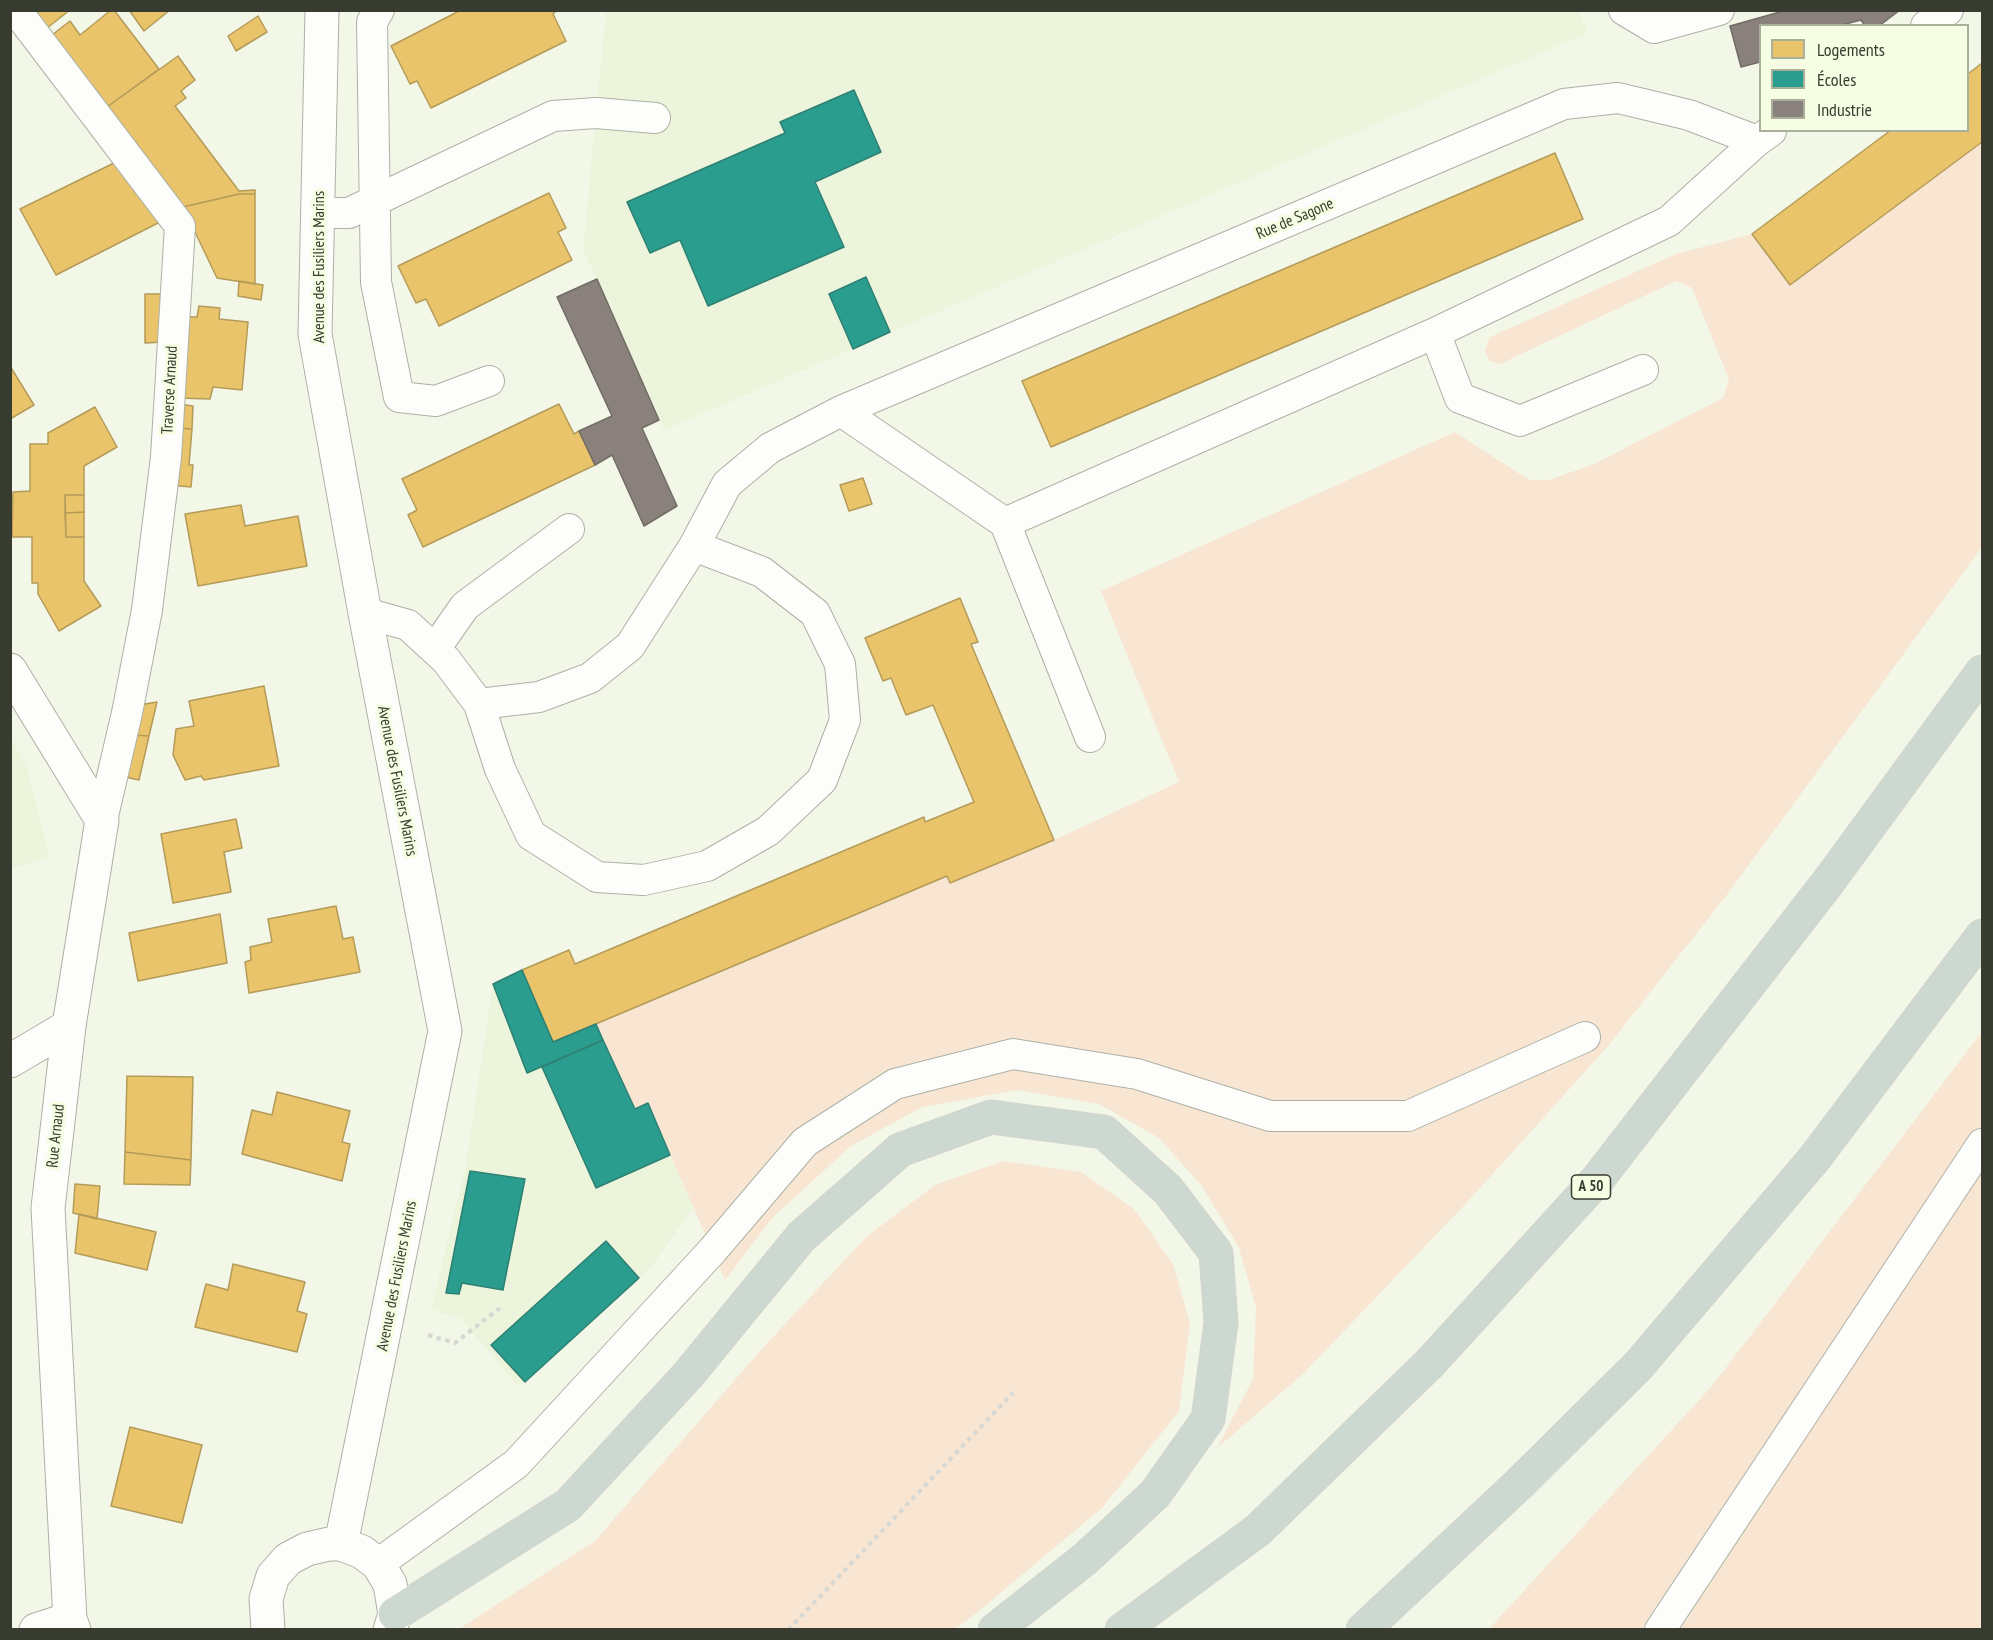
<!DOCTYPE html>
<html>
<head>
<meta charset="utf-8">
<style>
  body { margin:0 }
  #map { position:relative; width:1993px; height:1640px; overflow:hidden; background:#f2f7e8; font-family:"PT Sans Narrow",sans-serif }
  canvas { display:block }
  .frame { position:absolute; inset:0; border:12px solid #383b30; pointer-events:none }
  .legend { position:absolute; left:1759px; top:24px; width:210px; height:108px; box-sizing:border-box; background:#f5fde2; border:2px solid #a9af9b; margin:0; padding:8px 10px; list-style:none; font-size:18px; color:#383b30 }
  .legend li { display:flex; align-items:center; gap:12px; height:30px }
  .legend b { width:30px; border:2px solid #a9af9b }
</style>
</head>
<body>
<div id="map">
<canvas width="1993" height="1640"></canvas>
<div class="frame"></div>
<ul class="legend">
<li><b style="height:16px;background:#e9c46a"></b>Logements</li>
<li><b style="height:16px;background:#2a9d8f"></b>Écoles</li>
<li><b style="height:16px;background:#8a817c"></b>Industrie</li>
</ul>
</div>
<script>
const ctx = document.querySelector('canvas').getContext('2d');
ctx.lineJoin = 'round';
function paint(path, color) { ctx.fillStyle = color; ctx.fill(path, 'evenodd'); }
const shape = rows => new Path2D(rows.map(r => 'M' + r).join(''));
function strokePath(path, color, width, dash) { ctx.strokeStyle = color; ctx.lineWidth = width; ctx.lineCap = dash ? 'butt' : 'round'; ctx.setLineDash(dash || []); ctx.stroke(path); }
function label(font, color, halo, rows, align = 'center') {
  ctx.font = font + ' "PT Sans Narrow",sans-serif'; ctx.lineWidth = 6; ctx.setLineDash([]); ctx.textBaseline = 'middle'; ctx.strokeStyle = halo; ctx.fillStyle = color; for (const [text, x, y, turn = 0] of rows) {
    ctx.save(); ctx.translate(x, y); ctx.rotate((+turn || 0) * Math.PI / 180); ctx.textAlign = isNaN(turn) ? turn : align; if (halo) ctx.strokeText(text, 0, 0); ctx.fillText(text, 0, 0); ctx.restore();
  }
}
paint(shape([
  [1578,10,1588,33,664,430,583,249,606,11],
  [11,738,27,768,50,857,11,868],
  [522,970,596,1024,635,1109,648,1103,693,1208,657,1259,639,1278,519,1387,461,1319,431,1309,465,1170,493,984]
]), '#ecf4db');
paint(shape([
  [1982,142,1982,547,1726,896,1608,1046,1471,1198,1303,1374,1217,1448,1253,1379,1256,1308,1239,1248,1202,1186,1159,1138,1099,1104,1018,1090,922,1107,851,1146,773,1217,725,1280,648,1104,635,1109,596,1024,947,876,951,883,1054,840,1179,782,1101,591,1455,432,1529,480,1549,480,1594,464,1723,398,1729,379,1692,288,1676,281,1500,364,1489,361,1485,351,1490,337,1676,254,1752,234,1790,285],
  [1982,1032,1982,1629,1488,1630,1712,1386],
  [1003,1161,1081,1172,1134,1209,1173,1264,1190,1323,1179,1411,1102,1508,974,1615,955,1629,459,1629,595,1541,759,1352,867,1236,935,1185]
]), '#f8e6d3');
const homes = shape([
  [33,10,70,10,47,28,33,10],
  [111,10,114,10,159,69,107,107,52,35,70,21,80,35,111,10],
  [129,10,170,10,144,31,129,10],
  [461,10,557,10,553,14,566,41,431,108,417,81,410,84,391,46,461,10],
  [258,16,267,32,236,51,228,36,258,16],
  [178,56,195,80,181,91,186,98,175,106,239,191,255,190,255,194,239,194,183,207,107,107,178,56],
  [1982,63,1982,142,1790,285,1752,234,1891,130,1968,130,1968,74,1982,63],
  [1555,153,1583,219,1051,447,1022,381,1555,153],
  [116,162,158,220,158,223,56,275,20,209,116,162],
  [549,193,566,228,558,232,572,260,439,326,426,299,416,303,398,266,549,193],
  [239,194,255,194,255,284,217,278,183,207,239,194],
  [239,281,263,285,261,300,238,296,239,281],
  [145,294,162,294,163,342,145,343,145,294],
  [199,306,220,308,219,319,248,322,242,390,213,387,210,399,178,398,186,317,197,317,199,306],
  [10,366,34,405,10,419,10,366],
  [178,404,193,406,192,429,176,428,178,404],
  [559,404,574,434,579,431,595,465,423,547,408,515,417,510,402,479,559,404],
  [95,407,117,447,84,466,84,495,65,495,66,537,84,537,84,581,101,606,59,631,38,594,38,583,32,583,32,537,12,537,13,492,30,491,30,444,48,444,48,433,95,407],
  [176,428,192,429,189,465,193,465,191,487,170,485,176,428],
  [863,478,872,504,849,511,840,485,863,478],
  [65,495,84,495,84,512,65,513,65,495],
  [241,505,245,526,298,516,307,566,198,586,185,514,241,505],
  [84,512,84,537,66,537,65,513,84,512],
  [960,598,978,642,971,644,1054,840,950,883,947,876,553,1042,522,970,569,950,575,964,924,817,925,822,974,802,933,705,906,715,891,678,883,681,865,638,960,598],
  [264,686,279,766,204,780,201,776,185,780,173,755,176,729,194,726,189,701,264,686],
  [157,702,149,736,133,735,139,705,157,702],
  [133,735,149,736,139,780,125,777,133,735],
  [236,819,242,848,224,852,231,892,173,903,161,834,236,819],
  [336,906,343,939,353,937,360,972,249,993,245,962,251,960,250,947,272,942,268,919,336,906],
  [220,914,227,963,138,981,129,933,220,914],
  [127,1076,193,1077,191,1160,125,1152,127,1076],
  [277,1092,350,1111,342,1142,350,1144,342,1181,242,1154,252,1110,272,1115,277,1092],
  [125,1152,191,1160,190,1185,124,1184,125,1152],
  [75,1184,100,1186,97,1219,73,1213,75,1184],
  [79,1214,156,1232,147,1270,75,1253,79,1214],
  [233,1264,305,1282,297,1311,307,1314,297,1352,195,1327,206,1284,228,1290,233,1264],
  [130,1427,202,1445,182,1523,111,1506,130,1427]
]);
paint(homes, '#e9c46a');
strokePath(homes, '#b49b59', 1.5);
const schools = shape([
  [854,90,881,152,815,182,844,247,708,306,680,240,650,253,627,202,785,133,780,122,854,90],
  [866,277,890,332,853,349,829,294,866,277],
  [522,970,553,1042,596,1024,603,1040,527,1073,493,984,522,970],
  [603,1040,635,1109,648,1103,670,1155,596,1188,542,1067,603,1040],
  [470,1171,525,1179,503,1290,462,1283,459,1294,446,1293,470,1171],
  [606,1241,639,1278,525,1382,491,1345,606,1241]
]);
paint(schools, '#2a9d8f');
strokePath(schools, '#2e8072', 1.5);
const industry = shape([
  [1787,10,1900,10,1879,26,1865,26,1861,20,1838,26,1760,26,1760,62,1741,67,1730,26,1787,10],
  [597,279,659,420,642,428,677,506,644,526,612,455,595,465,579,431,612,416,557,297,597,279]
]);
paint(industry, '#8a817c');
strokePath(industry, '#716c65', 1.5);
const lane = shape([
  [16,10,180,226,166,457,147,610,127,713,102,820],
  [379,10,372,22,376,282,399,397,436,401,489,381],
  [1624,10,1654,28,1719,10],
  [1926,26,1948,10],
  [319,213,349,213,553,116,596,113,655,118],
  [1435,333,1669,221,1757,141,1771,131],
  [841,411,1005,523,1435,333,1460,398,1520,421,1643,370],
  [1005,523,1090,737],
  [365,613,408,625,446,660,479,704,539,697,590,678,630,646,694,546,727,484,770,448,841,411,1564,104,1618,98,1689,115,1757,141],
  [435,649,465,606,569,529],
  [479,704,500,769,531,835,597,877,644,880,707,866,768,831,822,780,845,720,840,664,815,613,762,572,694,546],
  [378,1564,516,1464,712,1251,805,1142,895,1084,1013,1054,1137,1074,1270,1116,1408,1116,1585,1037],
  [1660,1630,1982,1144]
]);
const street = shape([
  [10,670,102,820,69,1026,48,1208,70,1619,74,1630],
  [10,1061,69,1026],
  [36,1630,70,1619]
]);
const secondary = shape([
  [322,10,315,334,365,613,445,1031,341,1544],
  [268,1630,266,1599,273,1576,288,1559,307,1549,329,1544,341,1544,362,1552,378,1564,390,1584,395,1614,390,1630]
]);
const highway = shape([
  [395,1614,568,1505,688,1375,801,1237,900,1150,991,1117,1104,1132,1168,1190,1216,1253,1221,1323,1208,1419,1155,1494,1085,1559,995,1630],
  [1122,1630,1258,1530,1430,1363,1597,1180,1829,881,1982,672],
  [1363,1630,1519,1484,1638,1366,1814,1159,1982,936]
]);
strokePath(lane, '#adb1a5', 32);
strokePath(street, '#adb1a5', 35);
strokePath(secondary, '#adb1a5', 35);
strokePath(highway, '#d2d5ce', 35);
strokePath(shape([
  [428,1335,455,1343,500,1308],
  [788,1630,1013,1393]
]), '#d6d8d3', 4, [4.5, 4.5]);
strokePath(lane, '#fdfefc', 30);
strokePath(street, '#fdfefc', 33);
strokePath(secondary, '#fdfefc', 33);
strokePath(highway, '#cdd9d0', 33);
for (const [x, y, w] of [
  [1591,1187,39]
]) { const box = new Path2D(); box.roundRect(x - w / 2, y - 12, w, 24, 4.5); ctx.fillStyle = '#f5fde2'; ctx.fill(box); strokePath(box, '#383b30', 1.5); }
label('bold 15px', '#383b30', null, [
  ["A 50",1591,1187]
]);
label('16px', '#383b30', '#f5fde2', [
  ["Rue de Sagone",1295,219,-23],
  ["Avenue des Fusiliers Marins",319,267,-90],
  ["Traverse Arnaud",170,390,-87],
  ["Avenue des Fusiliers Marins",397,781,79],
  ["Rue Arnaud",56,1136,-84],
  ["Avenue des Fusiliers Marins",397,1276,-79]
]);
</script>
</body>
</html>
